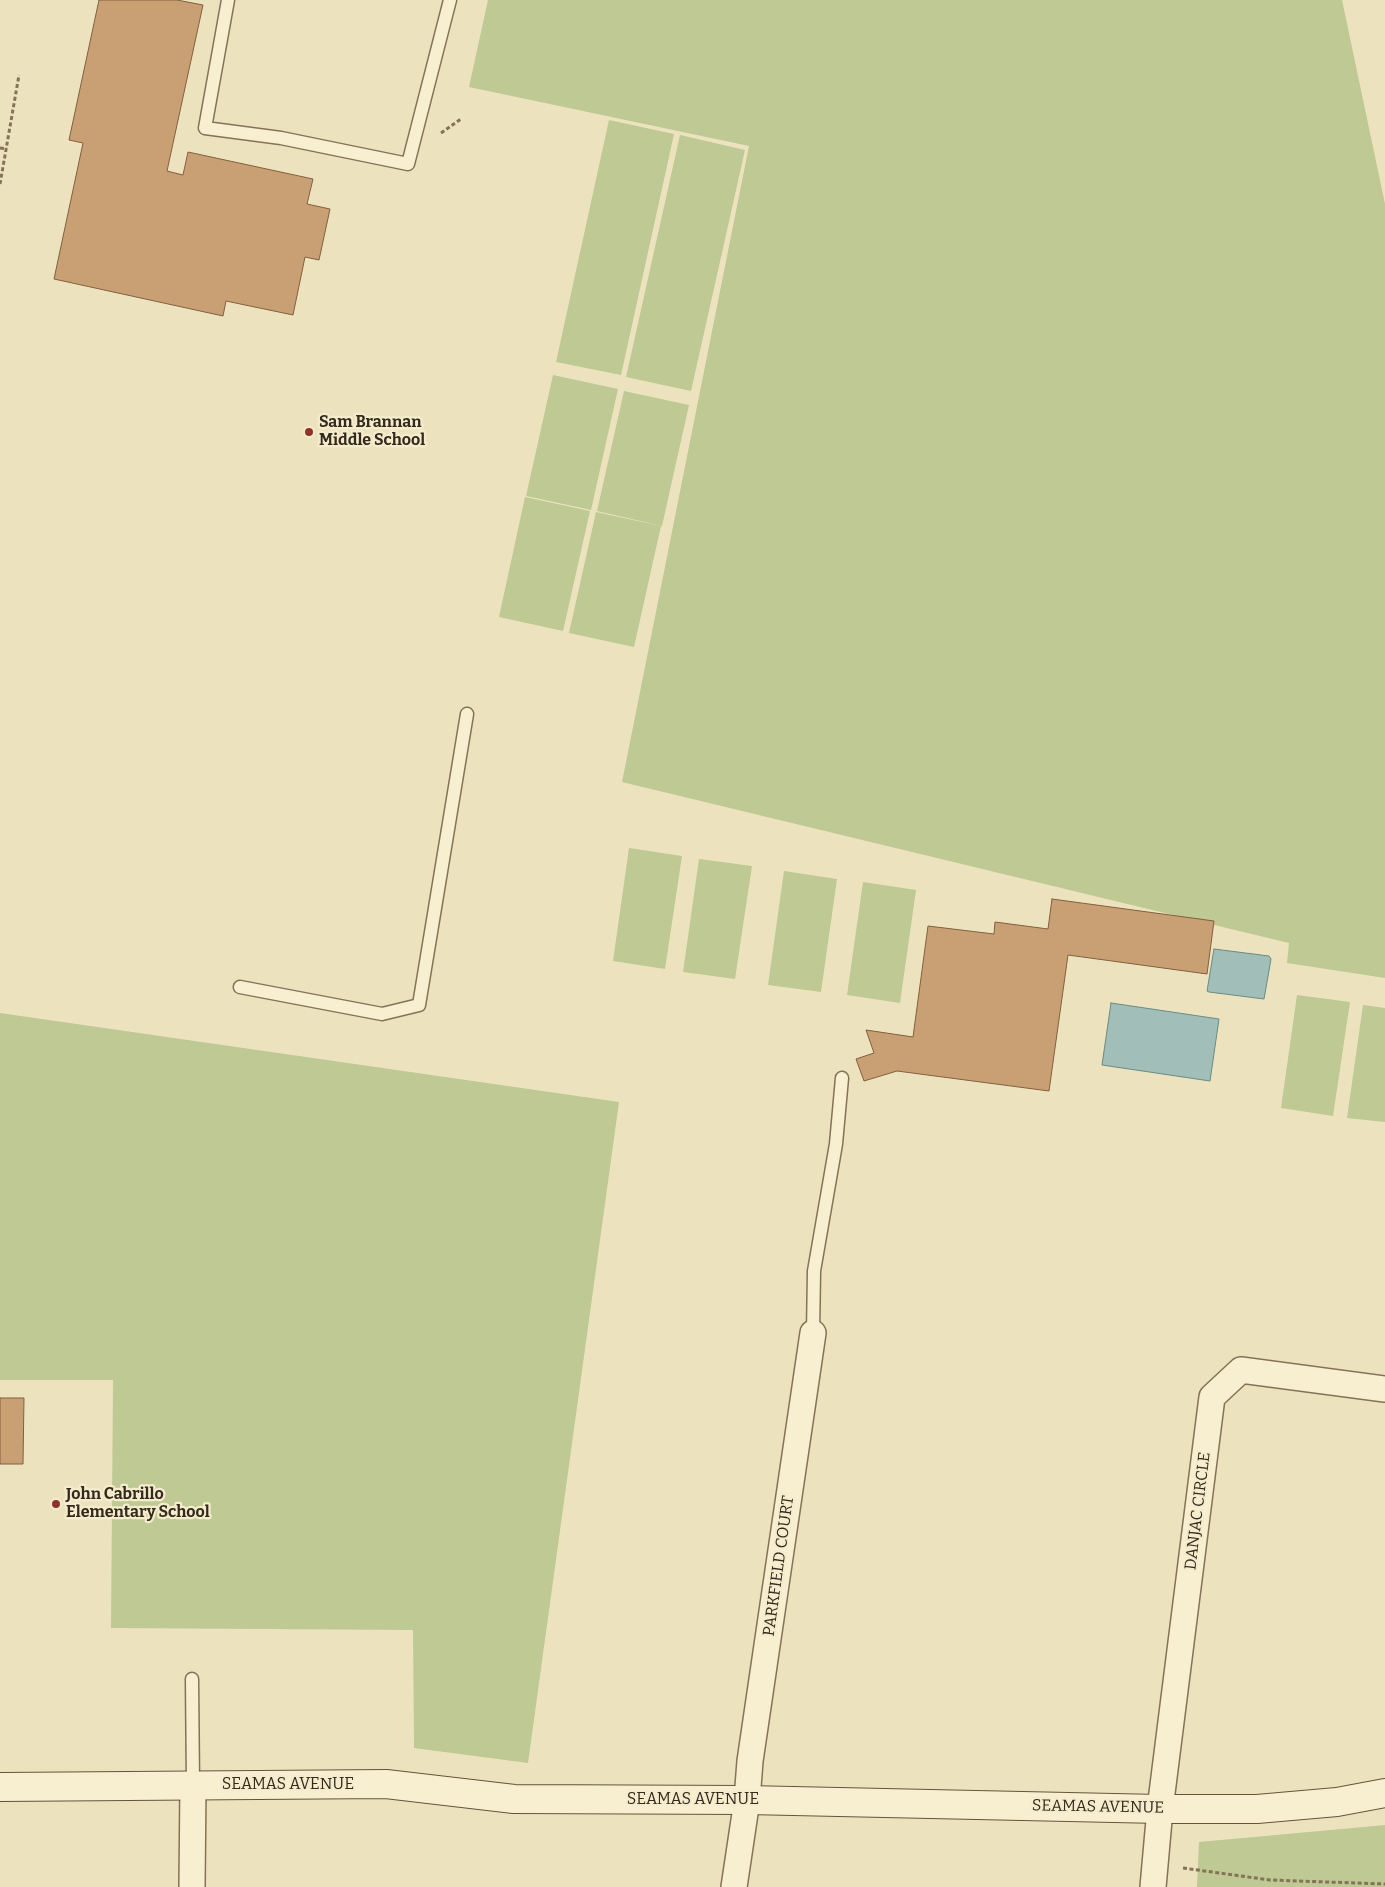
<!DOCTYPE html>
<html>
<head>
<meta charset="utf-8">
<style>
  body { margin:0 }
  canvas { display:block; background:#ece3be }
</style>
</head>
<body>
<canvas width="1385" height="1887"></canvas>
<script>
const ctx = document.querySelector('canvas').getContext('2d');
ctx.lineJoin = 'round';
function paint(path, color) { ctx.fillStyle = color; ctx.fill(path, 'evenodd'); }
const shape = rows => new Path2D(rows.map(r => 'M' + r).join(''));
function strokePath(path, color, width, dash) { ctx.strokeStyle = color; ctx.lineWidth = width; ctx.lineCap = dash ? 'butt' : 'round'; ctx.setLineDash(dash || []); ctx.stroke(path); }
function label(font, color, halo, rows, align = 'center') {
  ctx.font = font + ' Bitter,serif'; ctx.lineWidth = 4.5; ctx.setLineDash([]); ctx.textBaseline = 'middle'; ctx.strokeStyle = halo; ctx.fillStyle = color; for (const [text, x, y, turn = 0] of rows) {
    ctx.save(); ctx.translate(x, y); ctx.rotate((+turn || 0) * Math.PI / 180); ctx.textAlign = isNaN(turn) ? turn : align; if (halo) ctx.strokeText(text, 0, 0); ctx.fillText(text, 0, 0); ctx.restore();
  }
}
paint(shape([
  [488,0,1342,0,1385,204,1385,978,1287,963,1289,943,622,782,749,146,469,87],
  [609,120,674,134,621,375,556,362],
  [680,135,745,150,691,391,626,377],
  [553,375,618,389,591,510,526,496],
  [624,391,689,405,662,526,597,511],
  [525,497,590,511,563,631,499,617],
  [596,512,661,526,634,647,569,633],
  [629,848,682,856,665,969,613,961],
  [699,859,752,866,735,979,683,972],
  [784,871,837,879,821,992,768,985],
  [863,882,916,890,900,1003,847,995],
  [1297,995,1350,1002,1333,1116,1281,1108],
  [1363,1005,1385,1008,1385,1122,1347,1118],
  [0,1013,619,1102,528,1763,414,1748,413,1630,111,1628,113,1380,0,1380],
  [1385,1825,1385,1887,1197,1887,1199,1842]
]), '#bec993');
const water = shape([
  [1214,949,1269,956,1271,959,1264,999,1209,992,1207,991,1214,949],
  [1111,1003,1219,1019,1210,1081,1102,1065,1111,1003]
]);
paint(water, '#a1beb8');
strokePath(water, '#698b85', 1);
const building = shape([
  [99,0,177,0,203,5,167,171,183,175,188,152,313,179,307,204,330,209,319,260,305,257,293,315,226,301,223,316,54,279,83,143,69,140,99,0],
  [1052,899,1214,921,1207,974,1068,955,1049,1091,897,1071,864,1081,856,1059,874,1053,866,1030,913,1037,928,926,994,934,995,922,1048,929,1052,899],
  [0,1398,24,1398,23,1464,0,1464,0,1398]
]);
paint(building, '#c9a074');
strokePath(building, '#825f3e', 1);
const service = shape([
  [228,0,205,128,281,138,408,164,450,0],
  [240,987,382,1014,419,1005,467,714],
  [813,1333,814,1271,836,1144,842,1078],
  [192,1679,193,1785]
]);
const minor = shape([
  [192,1887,193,1785],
  [734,1887,747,1800,750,1761,813,1333],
  [1153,1887,1160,1809,1212,1397,1241,1370,1385,1389]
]);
const secondary = shape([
  [0,1787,386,1784,514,1799,747,1800,1160,1809,1257,1809,1337,1802,1385,1793]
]);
strokePath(service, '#847357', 15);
strokePath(minor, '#847357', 28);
strokePath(secondary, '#65543b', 30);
strokePath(shape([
  [441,133,461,119],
  [0,148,7,149],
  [0,184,19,75],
  [1183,1868,1270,1880,1385,1884]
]), '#847357', 3, [4, 2.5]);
strokePath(service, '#f7efd0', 12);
strokePath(minor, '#f7efd0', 25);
strokePath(secondary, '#f7efd0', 28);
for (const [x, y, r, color] of [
  [309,432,5,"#913229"],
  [56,1504,5,"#913229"]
]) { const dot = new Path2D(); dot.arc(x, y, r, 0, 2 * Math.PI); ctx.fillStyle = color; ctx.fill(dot); strokePath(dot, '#f4eccd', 2); }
label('bold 16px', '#33291c', '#f4eccd', [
  ["Sam Brannan",319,423],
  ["Middle School",319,441],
  ["John Cabrillo",66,1495],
  ["Elementary School",66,1513]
], 'left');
label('16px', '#33291c', '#f4eccd', [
  ["DANJAC CIRCLE",1198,1511,-83],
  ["PARKFIELD COURT",779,1566,-82],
  ["SEAMAS AVENUE",288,1785],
  ["SEAMAS AVENUE",693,1800],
  ["SEAMAS AVENUE",1098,1807,1]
]);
</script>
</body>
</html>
